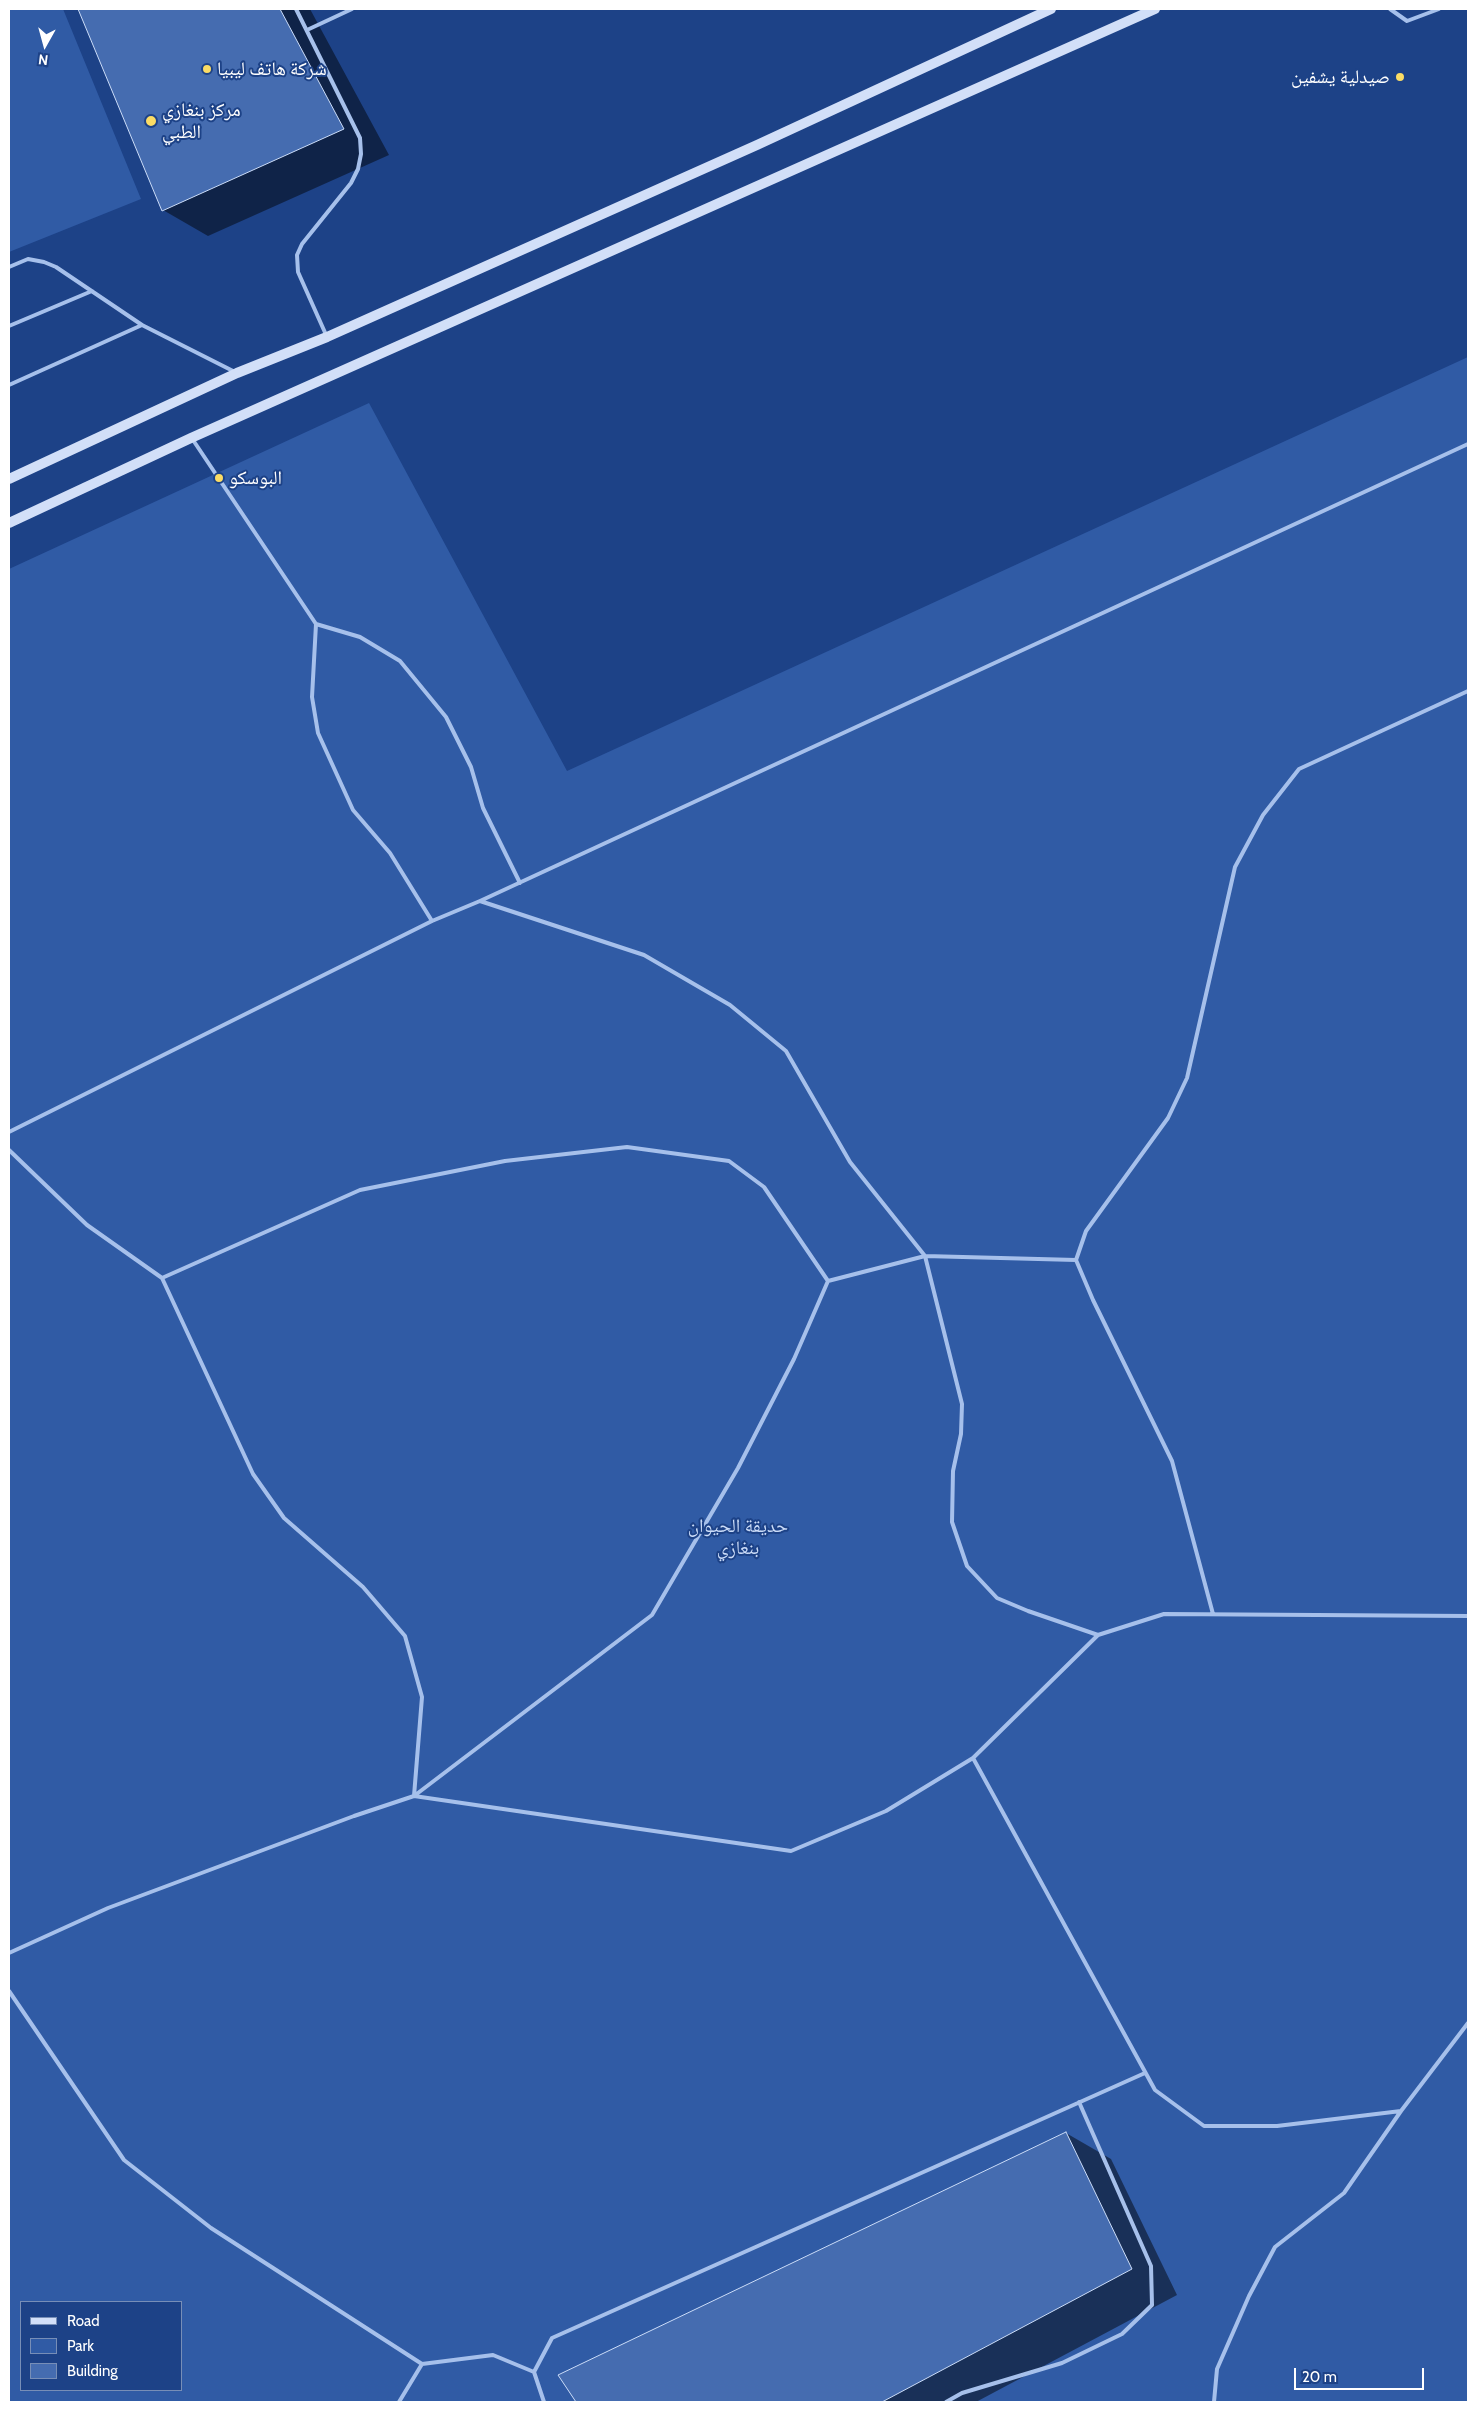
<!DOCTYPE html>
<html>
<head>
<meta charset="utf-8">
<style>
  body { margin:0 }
  #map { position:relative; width:1477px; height:2411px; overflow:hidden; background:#1d4287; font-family:Cabin,sans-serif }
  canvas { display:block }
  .frame { position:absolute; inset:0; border:10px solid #fff; pointer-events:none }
  .legend { position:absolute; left:20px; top:2301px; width:162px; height:90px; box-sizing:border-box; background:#1d4287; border:1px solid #778eb7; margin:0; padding:6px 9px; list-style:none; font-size:15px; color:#fff }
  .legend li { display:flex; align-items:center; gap:10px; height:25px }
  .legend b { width:25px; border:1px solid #778eb7 }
  .north { position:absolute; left:20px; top:20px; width:50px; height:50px; -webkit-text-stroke:4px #1d4287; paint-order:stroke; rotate:187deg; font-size:14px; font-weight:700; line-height:20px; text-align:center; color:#fff }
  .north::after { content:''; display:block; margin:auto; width:18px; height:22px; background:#fff; clip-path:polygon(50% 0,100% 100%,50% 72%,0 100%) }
  .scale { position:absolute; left:1294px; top:2368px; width:130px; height:22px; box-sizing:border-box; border:2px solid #fff; border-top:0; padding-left:6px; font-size:15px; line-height:18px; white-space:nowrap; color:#fff; -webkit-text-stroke:4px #1d4287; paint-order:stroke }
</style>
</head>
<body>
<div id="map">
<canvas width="1477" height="2411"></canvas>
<div class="frame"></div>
<ul class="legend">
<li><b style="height:6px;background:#d2dff8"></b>Road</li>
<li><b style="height:14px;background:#305ba5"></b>Park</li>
<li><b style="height:14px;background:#456cb0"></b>Building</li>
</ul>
<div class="north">N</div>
<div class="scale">20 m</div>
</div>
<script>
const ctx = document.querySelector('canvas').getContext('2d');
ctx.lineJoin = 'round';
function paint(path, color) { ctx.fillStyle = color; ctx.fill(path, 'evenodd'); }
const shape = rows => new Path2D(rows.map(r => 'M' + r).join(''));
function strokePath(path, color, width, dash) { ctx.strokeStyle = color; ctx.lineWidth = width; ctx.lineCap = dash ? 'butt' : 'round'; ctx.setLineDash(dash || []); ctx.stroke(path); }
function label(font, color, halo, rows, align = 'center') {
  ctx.font = font + ' Cabin,"Noto Naskh Arabic",sans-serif'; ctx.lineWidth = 4; ctx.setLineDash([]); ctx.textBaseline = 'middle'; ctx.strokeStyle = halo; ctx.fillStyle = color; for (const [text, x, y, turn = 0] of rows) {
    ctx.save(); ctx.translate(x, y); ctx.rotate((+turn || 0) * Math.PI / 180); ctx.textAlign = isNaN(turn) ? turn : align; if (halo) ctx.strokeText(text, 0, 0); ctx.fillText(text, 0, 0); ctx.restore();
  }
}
paint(shape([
  [9,9,63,9,141,199,9,252],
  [1468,357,1468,2402,9,2402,9,569,369,403,567,771],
  [21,2302,181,2302,181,2390,21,2390]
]), '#305ba5');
paint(shape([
  [79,9,310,9,389,155,208,236,163,210],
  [1066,2133,1111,2159,1177,2295,976,2402,578,2402,559,2376]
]), '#0007');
const building = shape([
  [78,9,280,9,344,129,162,211,78,9],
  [1066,2132,1132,2269,882,2402,576,2402,558,2375,1066,2132]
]);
paint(building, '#456cb0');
strokePath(building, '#cbdcf8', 1);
strokePath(shape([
  [296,9,360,138,361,154,358,169,351,183,302,244,297,255,298,272,327,337],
  [1390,9,1407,21,1439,9],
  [307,30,352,9],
  [9,267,28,259,44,262,56,267,142,325],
  [9,326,92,291],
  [9,385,142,325,235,372],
  [193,440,316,624,312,697,318,733,353,810,390,853,432,921],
  [316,624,360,637,400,661,446,717,471,767,483,808,520,883],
  [480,901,644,955,730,1005,786,1051,850,1162,925,1256,962,1404,961,1434,953,1471,952,1522,967,1566,997,1598,1028,1611,1098,1635],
  [9,1132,432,921,480,901,1468,444],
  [9,1150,87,1225,162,1278],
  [828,1281,925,1256,1076,1260],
  [1213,1614,1172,1461,1093,1300,1076,1260,1086,1231,1168,1118,1187,1078,1235,867,1263,815,1299,769,1468,691],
  [1468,1616,1164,1614,1098,1635,973,1758,1155,2090,1204,2126,1277,2126,1401,2111,1468,2023],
  [9,1953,108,1908,354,1816,414,1796,652,1615,738,1468,794,1359,828,1281,764,1187,729,1161,627,1147,505,1161,360,1190,162,1278,253,1474,284,1518,363,1587,405,1636,422,1697,414,1796,791,1851,886,1811,973,1758],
  [9,1991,124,2160,211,2228,422,2364,399,2402],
  [422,2364,493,2355,534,2372],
  [544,2402,534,2372,552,2338,1145,2073],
  [946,2402,962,2393,1062,2363,1122,2334,1152,2305,1151,2266,1079,2102],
  [1214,2402,1217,2369,1249,2296,1275,2247,1344,2193,1401,2111]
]), '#a6c0eb', 4);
strokePath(shape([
  [9,479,237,373,327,337,757,145,1051,9],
  [9,523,191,438,1155,9]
]), '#d2dff8', 10);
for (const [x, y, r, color] of [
  [207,69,5,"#fbdc65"],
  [1400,77,5,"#fbdc65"],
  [151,121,6,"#fbdc65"],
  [219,478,5,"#fbdc65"]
]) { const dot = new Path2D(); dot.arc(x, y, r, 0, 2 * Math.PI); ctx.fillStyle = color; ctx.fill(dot); strokePath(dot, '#1d4287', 2); }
label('19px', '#fff', '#1d4287', [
  ["شركة هاتف ليبيا",217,69],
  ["صيدلية يشفين",1390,77,"right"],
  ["مركز بنغازي",162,110],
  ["الطبي",162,132],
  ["البوسكو",229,478]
], 'left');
label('19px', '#cbdcf8', '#1d4287', [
  ["حديقة الحيوان",738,1526],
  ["بنغازي",738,1548]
]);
</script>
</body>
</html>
